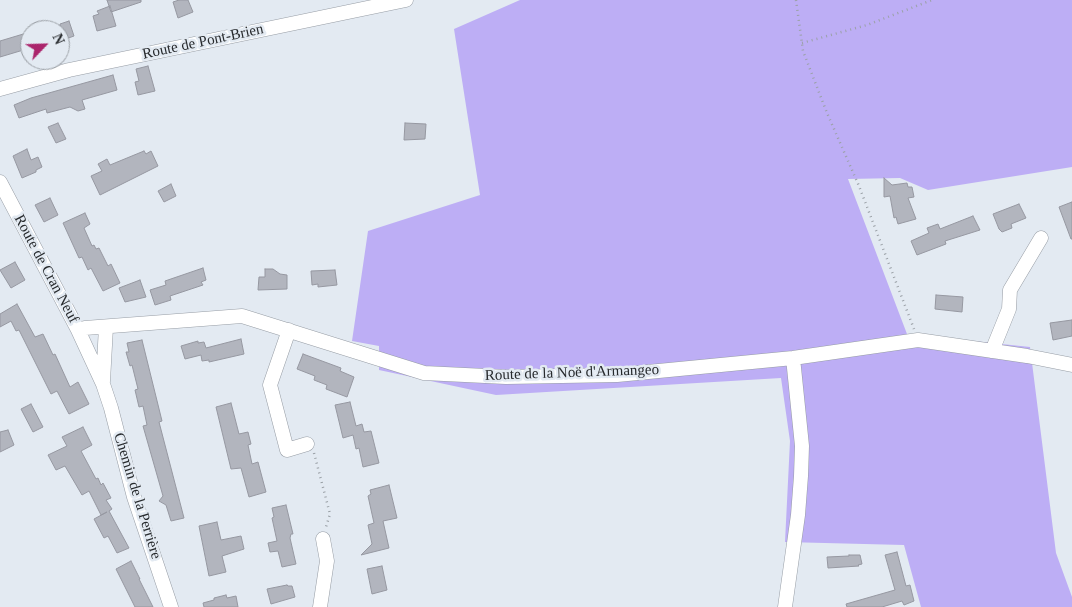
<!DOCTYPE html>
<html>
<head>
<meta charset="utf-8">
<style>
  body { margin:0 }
  #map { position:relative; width:1072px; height:607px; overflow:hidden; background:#e3eaf2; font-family:Georgia,serif }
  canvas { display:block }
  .north { position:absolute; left:20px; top:20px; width:50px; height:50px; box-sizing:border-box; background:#e3eaf2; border:1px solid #989da3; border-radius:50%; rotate:66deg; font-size:14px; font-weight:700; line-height:20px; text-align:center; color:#272a2d }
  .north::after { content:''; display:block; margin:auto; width:18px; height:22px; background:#ab256c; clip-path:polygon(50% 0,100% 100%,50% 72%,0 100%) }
</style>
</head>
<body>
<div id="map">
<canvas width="1072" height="607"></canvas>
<div class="north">N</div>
</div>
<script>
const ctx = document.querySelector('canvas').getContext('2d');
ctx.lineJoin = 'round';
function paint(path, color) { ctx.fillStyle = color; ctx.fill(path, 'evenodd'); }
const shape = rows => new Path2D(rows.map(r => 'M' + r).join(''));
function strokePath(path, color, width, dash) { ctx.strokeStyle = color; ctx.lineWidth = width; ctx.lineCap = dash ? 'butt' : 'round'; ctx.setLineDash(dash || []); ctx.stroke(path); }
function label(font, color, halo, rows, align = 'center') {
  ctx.font = font + ' Georgia,serif'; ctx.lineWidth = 5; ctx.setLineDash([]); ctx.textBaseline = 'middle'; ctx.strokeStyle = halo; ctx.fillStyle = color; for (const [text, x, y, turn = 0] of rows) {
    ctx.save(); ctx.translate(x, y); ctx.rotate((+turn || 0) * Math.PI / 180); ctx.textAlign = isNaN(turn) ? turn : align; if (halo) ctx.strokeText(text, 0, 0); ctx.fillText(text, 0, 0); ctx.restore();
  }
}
paint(shape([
  [520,0,1072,0,1072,167,928,190,900,178,848,179,907,334,1030,347,1056,553,1072,597,1072,607,921,607,904,545,785,542,790,441,781,378,496,395,379,370,379,346,352,341,368,231,480,195,454,29]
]), '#bdaef5');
const building = shape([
  [107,0,141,0,141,2,111,12,107,0],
  [179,0,188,0,193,12,178,18,173,2,179,0],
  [110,6,116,26,97,31,93,16,99,14,97,11,110,6],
  [69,21,74,36,60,41,60,24,69,21],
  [30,32,30,48,0,57,0,41,30,32],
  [148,66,155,91,138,95,135,82,139,81,136,69,148,66],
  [113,75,117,90,82,100,85,109,78,111,70,107,47,113,46,109,19,118,14,105,31,98,113,75],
  [58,123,66,139,56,143,48,127,58,123],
  [405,123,426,124,425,139,404,140,405,123],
  [27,149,31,160,38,157,42,167,36,170,36,172,22,178,13,156,27,149],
  [144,151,146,154,151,151,158,166,100,195,91,176,102,171,98,164,107,159,110,165,144,151],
  [884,178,892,185,907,183,908,187,912,187,914,197,908,198,916,219,898,224,896,217,894,218,890,196,884,197,884,178],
  [171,184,176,196,164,202,158,191,171,184],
  [50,198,58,215,44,222,35,205,50,198],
  [1072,202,1072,239,1071,239,1059,207,1072,202],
  [1019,204,1026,218,1011,224,1012,228,1002,232,999,229,993,214,1019,204],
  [85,213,90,224,84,228,92,246,94,245,96,249,99,248,108,266,111,264,120,283,103,291,91,268,88,270,82,257,79,258,63,223,85,213],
  [973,216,980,230,945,241,946,244,917,255,911,241,929,233,927,228,938,224,940,229,973,216],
  [15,262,25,280,11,288,0,270,15,262],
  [203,268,206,280,201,282,203,285,170,296,171,300,155,305,150,290,166,285,165,281,203,268],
  [265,269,273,269,280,274,287,275,287,289,258,290,259,277,265,277,265,269],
  [335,270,337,285,318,287,318,284,312,285,311,271,335,270],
  [140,280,146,297,125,302,119,288,140,280],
  [936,295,963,297,962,312,935,309,936,295],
  [17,304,35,337,43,334,53,355,55,354,70,387,78,382,89,404,69,414,57,391,51,394,19,330,16,331,11,321,0,327,0,314,17,304],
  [1072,320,1072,336,1053,340,1050,323,1072,320],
  [241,339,244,354,209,362,209,360,202,361,201,355,185,359,181,346,198,341,198,343,204,342,206,348,241,339],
  [142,340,162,421,159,422,184,518,171,521,166,505,159,501,163,496,143,426,147,425,143,406,139,407,135,390,138,389,132,365,130,366,126,352,129,352,127,343,142,340],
  [303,354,341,368,340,371,354,377,347,397,326,389,327,385,314,380,315,376,297,369,303,354],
  [350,402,356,426,362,424,364,432,371,431,379,463,363,467,359,448,356,449,353,435,343,438,335,405,350,402],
  [231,403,239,434,248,432,251,444,248,445,252,464,258,462,266,492,249,497,241,468,231,469,216,407,231,403],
  [31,404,43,427,33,432,21,409,31,404],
  [83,427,92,445,81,451,96,479,98,478,101,485,103,483,111,498,106,500,112,509,109,511,129,548,117,553,108,536,104,538,94,519,107,512,101,515,89,491,82,495,65,466,56,470,48,455,67,446,62,437,83,427],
  [8,430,14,445,0,452,0,432,8,430],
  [389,485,397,518,383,521,389,548,361,555,372,544,368,525,374,523,368,496,371,494,370,490,389,485],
  [286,505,293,534,291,534,290,538,296,564,282,567,278,551,270,552,268,543,277,541,272,518,274,517,272,508,286,505],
  [217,522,221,540,241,536,244,549,222,556,226,572,209,576,199,526,217,522],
  [897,552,906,586,910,585,914,601,904,605,902,601,882,607,847,607,846,604,895,590,885,555,897,552],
  [849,555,860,555,862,564,858,565,859,566,828,568,827,557,849,556,849,555],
  [131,561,140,579,139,579,153,607,135,607,116,569,131,561],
  [382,566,387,590,372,594,367,569,382,566],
  [287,585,288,586,292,586,295,597,271,604,267,589,287,585],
  [226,595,227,598,236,596,238,607,204,607,203,603,214,600,214,598,226,595]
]);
paint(building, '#b2b5be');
strokePath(building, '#9698a1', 1);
const minor = shape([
  [0,89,69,70,406,0],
  [0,182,78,330,103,384,111,408,134,497,171,607],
  [78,330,85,328,242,316,424,373,506,377,617,375,793,358,918,340,1027,356,1072,365],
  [289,330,270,385,287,450,307,444],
  [992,351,1009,309,1010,290,1041,238],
  [103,381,106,327],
  [320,607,327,561,323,539],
  [785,607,798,515,801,476,802,446,793,358]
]);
strokePath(minor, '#979da5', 15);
strokePath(shape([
  [796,0,803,51,827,113,859,186,914,329],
  [802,43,867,25,932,0],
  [314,453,330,514,326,527]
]), '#9ba1a7', 2.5, [1, 4]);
strokePath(minor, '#fff', 14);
label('15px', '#272a2d', '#e3eaf2', [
  ["Route de Pont-Brien",203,42,-12],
  ["Route de Cran Neuf",46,269,62],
  ["Route de la Noë d'Armangeo",572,373,-2],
  ["Chemin de la Perrière",137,496,73]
]);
</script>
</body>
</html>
